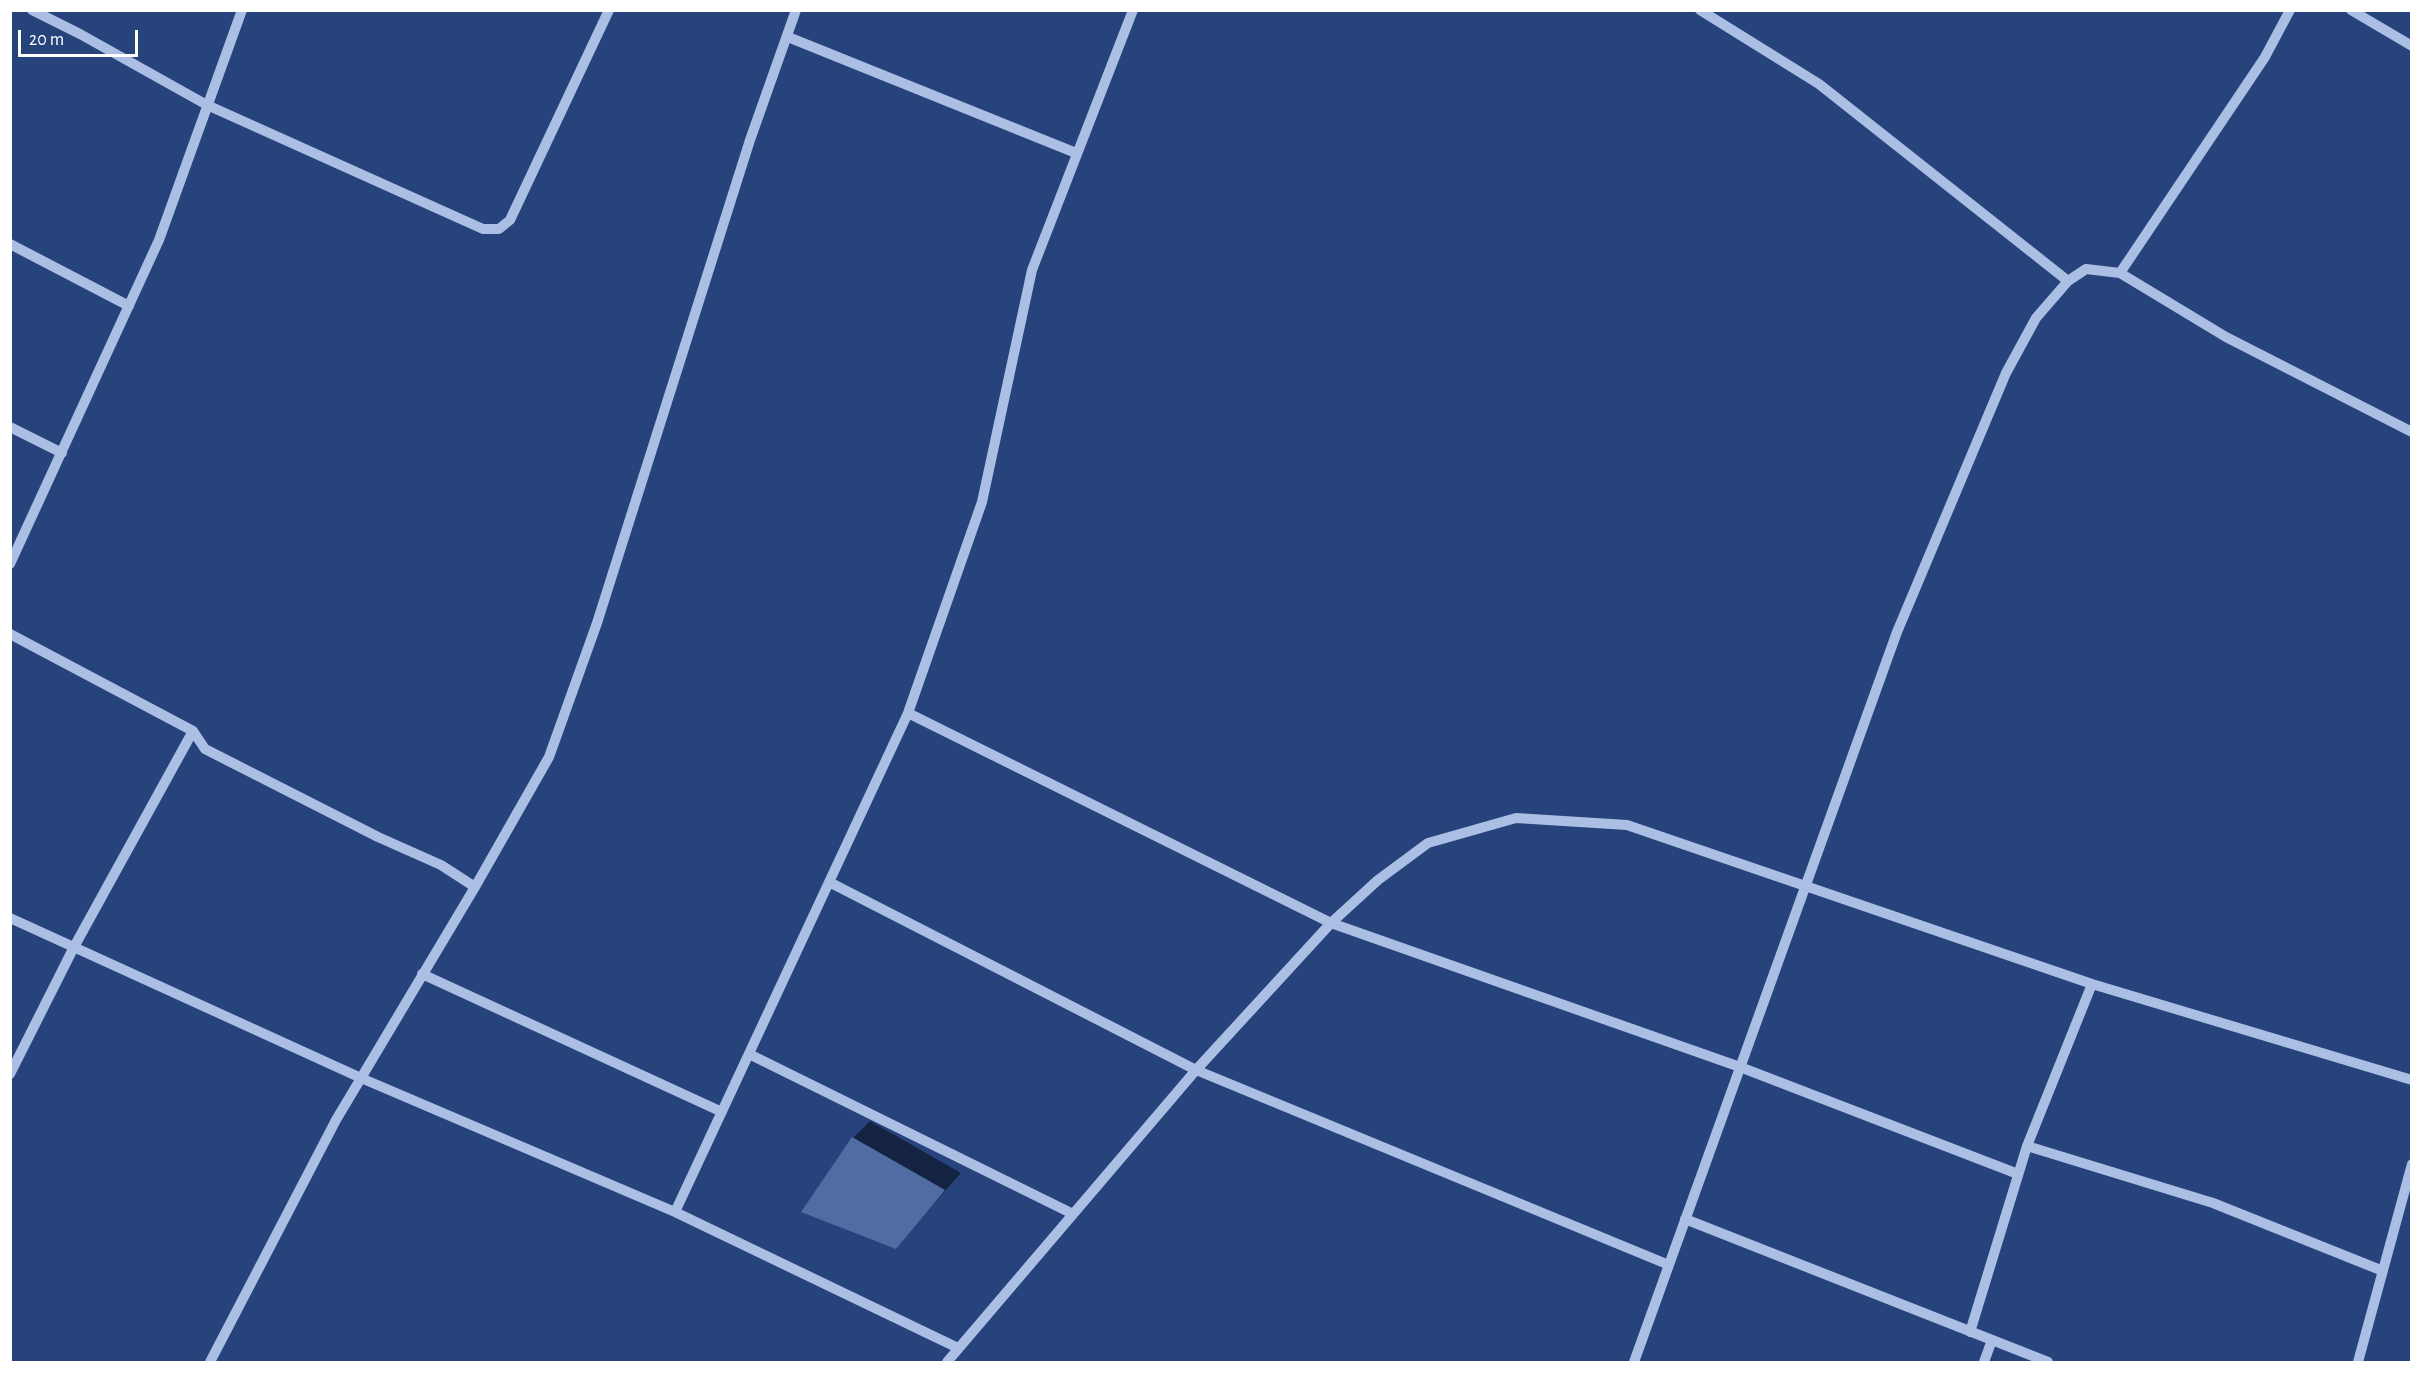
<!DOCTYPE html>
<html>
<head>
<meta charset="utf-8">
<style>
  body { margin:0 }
  #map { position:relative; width:2422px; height:1373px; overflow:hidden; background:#27437b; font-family:"Alegreya Sans",sans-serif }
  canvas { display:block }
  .frame { position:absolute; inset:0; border:12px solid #fff; pointer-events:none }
  .scale { position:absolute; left:18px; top:30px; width:120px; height:27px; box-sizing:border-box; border:3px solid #fff; border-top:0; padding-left:8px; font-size:18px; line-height:21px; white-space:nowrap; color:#fff; -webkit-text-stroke:4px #27437b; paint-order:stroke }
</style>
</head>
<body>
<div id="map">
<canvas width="2422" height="1373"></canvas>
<div class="frame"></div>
<div class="scale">20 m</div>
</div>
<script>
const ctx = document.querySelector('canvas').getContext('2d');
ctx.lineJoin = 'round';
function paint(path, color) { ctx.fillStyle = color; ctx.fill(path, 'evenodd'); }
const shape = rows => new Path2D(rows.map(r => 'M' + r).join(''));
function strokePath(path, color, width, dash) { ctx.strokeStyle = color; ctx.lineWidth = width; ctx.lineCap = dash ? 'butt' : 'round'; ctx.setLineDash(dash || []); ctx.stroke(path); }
paint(shape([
  [870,1121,961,1173,895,1247,853,1138]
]), '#0007');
paint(shape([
  [852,1137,945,1190,896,1249,801,1212]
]), '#506ca3');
strokePath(shape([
  [32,10,80,34,207,105,483,229,499,229,510,220,609,10],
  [1700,10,1819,84,2068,281],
  [2351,10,2412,46],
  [788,37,1076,153],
  [10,244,129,306],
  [2120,273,2265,57,2290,10],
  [10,427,62,453],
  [10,564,159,240,242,10],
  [10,634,193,731,205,749,378,837,441,865,475,887],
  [908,713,1331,923,1740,1067,2018,1174],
  [829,882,1196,1070,1669,1265],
  [10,918,361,1078,675,1212,958,1348],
  [422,974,722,1112],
  [749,1054,1073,1214],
  [10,1074,74,947,193,731],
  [2027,1146,2213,1203,2383,1271],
  [675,1212,908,713,982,502,1032,270,1133,10],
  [1685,1219,2048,1362],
  [1970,1332,2027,1146,2092,984],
  [210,1362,336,1120,475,887,549,757,597,623,750,140,796,10],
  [947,1362,1196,1070,1331,923,1378,880,1428,843,1516,818,1627,825,2092,984,2412,1080],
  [1634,1362,1897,632,2006,373,2036,318,2068,281,2086,269,2120,273,2226,337,2412,432],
  [1984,1362,1992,1340],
  [2358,1362,2412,1164]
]), '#abbfe4', 10);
</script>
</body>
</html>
